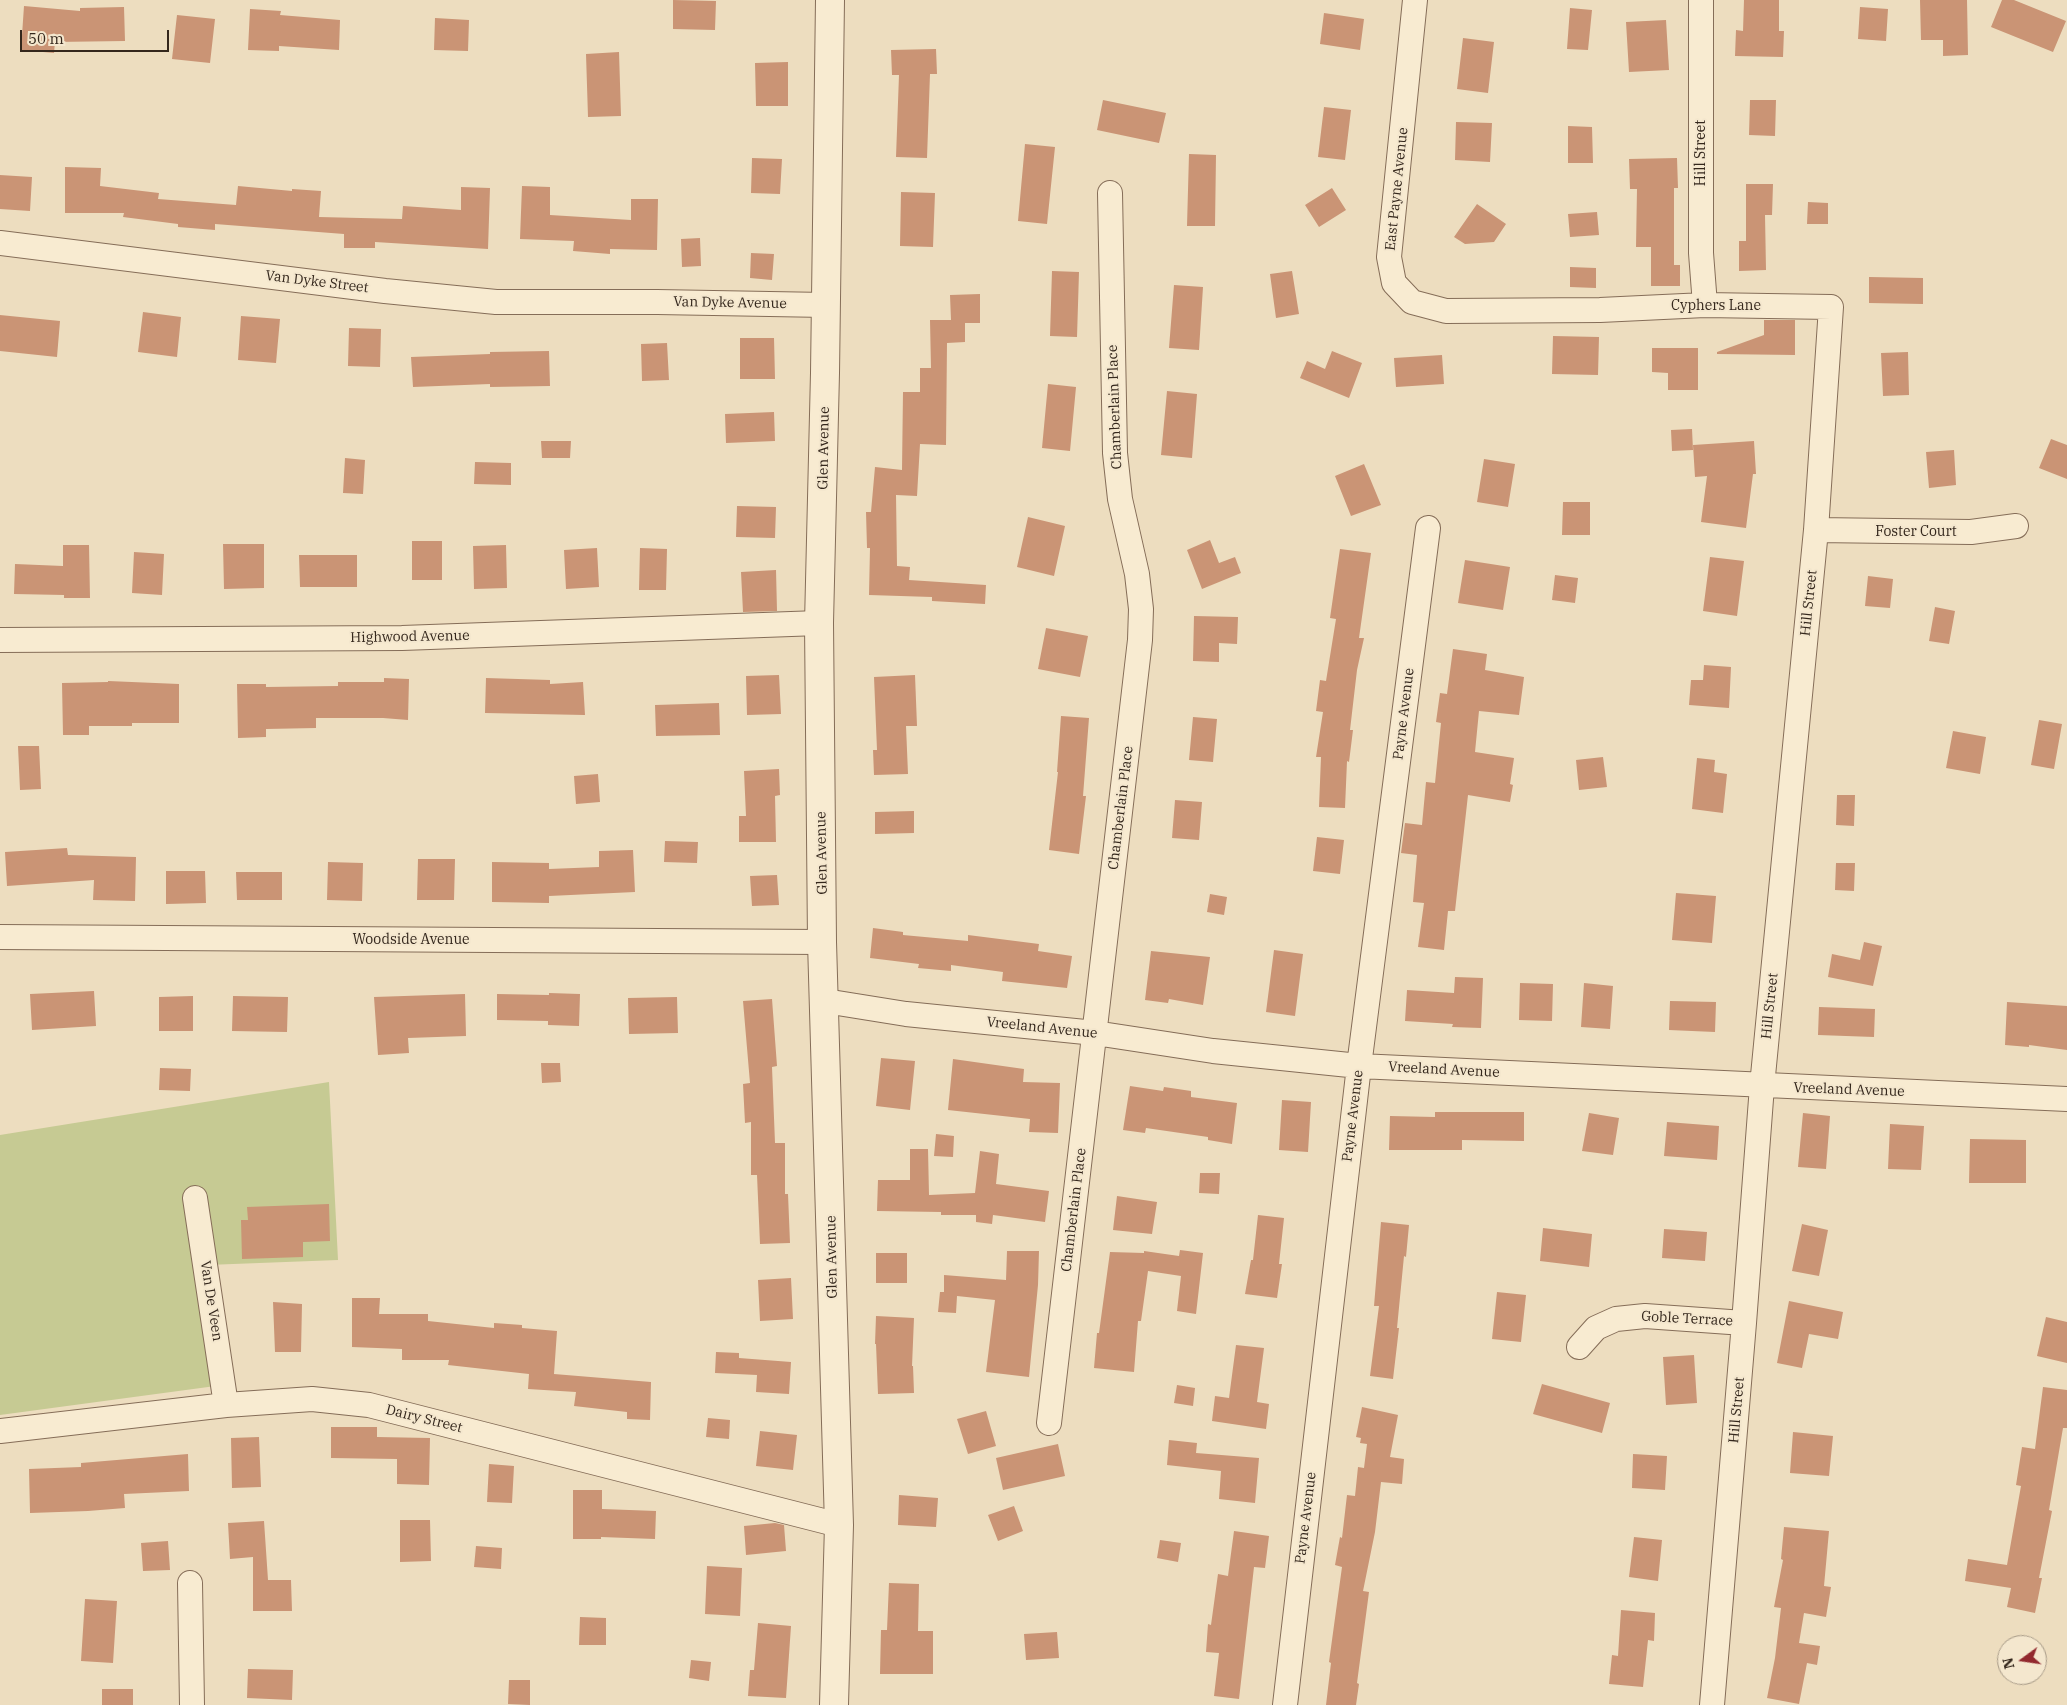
<!DOCTYPE html>
<html>
<head>
<meta charset="utf-8">
<style>
  body { margin:0 }
  #map { position:relative; width:2067px; height:1705px; overflow:hidden; background:#edddbf; font-family:"IBM Plex Serif",serif }
  canvas { display:block }
  .north { position:absolute; left:1997px; top:1635px; width:50px; height:50px; box-sizing:border-box; background:#f4e7ce; border:1px solid #a79a87; border-radius:50%; rotate:256deg; font-size:14px; font-weight:700; line-height:20px; text-align:center; color:#34271c }
  .north::after { content:''; display:block; margin:auto; width:18px; height:22px; background:#92292e; clip-path:polygon(50% 0,100% 100%,50% 72%,0 100%) }
  .scale { position:absolute; left:20px; top:30px; width:149px; height:22px; box-sizing:border-box; border:2px solid #34271c; border-top:0; padding-left:6px; font-size:15px; line-height:18px; white-space:nowrap; color:#34271c; -webkit-text-stroke:4px #f4e7ce; paint-order:stroke }
</style>
</head>
<body>
<div id="map">
<canvas width="2067" height="1705"></canvas>
<div class="north">N</div>
<div class="scale">50 m</div>
</div>
<script>
const ctx = document.querySelector('canvas').getContext('2d');
ctx.lineJoin = 'round';
function paint(path, color) { ctx.fillStyle = color; ctx.fill(path, 'evenodd'); }
const shape = rows => new Path2D(rows.map(r => 'M' + r).join(''));
function strokePath(path, color, width, dash) { ctx.strokeStyle = color; ctx.lineWidth = width; ctx.lineCap = dash ? 'butt' : 'round'; ctx.setLineDash(dash || []); ctx.stroke(path); }
function label(font, color, halo, rows, align = 'center') {
  ctx.font = font + ' "IBM Plex Serif",serif'; ctx.lineWidth = 4; ctx.setLineDash([]); ctx.textBaseline = 'middle'; ctx.strokeStyle = halo; ctx.fillStyle = color; for (const [text, x, y, turn = 0] of rows) {
    ctx.save(); ctx.translate(x, y); ctx.rotate((+turn || 0) * Math.PI / 180); ctx.textAlign = isNaN(turn) ? turn : align; if (halo) ctx.strokeText(text, 0, 0); ctx.fillText(text, 0, 0); ctx.restore();
  }
}
paint(shape([
  [329,1082,338,1260,207,1265,223,1385,0,1415,0,1135]
]), '#c6ca93');
paint(shape([
  [673,0,716,1,715,30,673,29],
  [1744,0,1779,0,1779,31,1784,31,1783,57,1735,56,1736,30,1743,31],
  [1920,0,1967,0,1968,55,1943,56,1943,40,1921,40],
  [2002,0,2014,0,2066,21,2053,52,1991,27],
  [24,6,80,11,80,8,124,7,125,41,55,42,54,53,21,50],
  [1860,7,1888,9,1886,41,1858,39],
  [1570,8,1592,10,1588,50,1567,49],
  [250,9,281,11,280,15,340,20,339,50,279,46,279,51,248,50],
  [1324,13,1364,19,1360,50,1320,44],
  [177,15,215,19,210,63,172,59],
  [435,18,469,20,468,51,434,50],
  [1666,20,1669,70,1629,72,1626,22],
  [1463,38,1494,42,1488,93,1457,89],
  [936,49,937,74,930,74,927,158,896,157,899,75,892,75,891,50],
  [619,52,621,116,588,117,586,54],
  [788,62,788,106,756,106,755,63],
  [1103,100,1166,113,1159,143,1097,130],
  [1750,100,1776,100,1775,136,1749,135],
  [1324,107,1351,110,1345,160,1318,157],
  [1456,122,1492,123,1490,162,1455,160],
  [1568,126,1592,127,1593,163,1568,163],
  [1025,144,1055,147,1047,224,1018,221],
  [1189,154,1216,155,1215,226,1187,226],
  [752,158,782,159,780,194,751,193],
  [1677,158,1678,188,1674,188,1674,265,1680,265,1680,286,1651,286,1651,247,1636,247,1637,189,1630,189,1629,159],
  [65,167,101,168,100,186,159,193,158,199,236,205,238,186,292,191,292,189,321,191,319,217,402,219,403,206,461,210,461,187,490,188,488,249,375,242,375,248,344,248,344,234,215,224,215,230,178,227,178,224,123,217,124,213,65,213],
  [0,175,32,177,30,211,0,209],
  [1746,184,1773,184,1772,215,1765,215,1766,270,1739,271,1739,241,1746,241],
  [522,186,550,187,550,215,631,220,631,199,658,199,657,250,610,249,610,254,573,251,574,241,520,239],
  [1332,188,1346,210,1319,227,1305,205],
  [901,192,935,193,933,247,900,246],
  [1808,202,1828,203,1828,224,1807,224],
  [1477,204,1506,224,1494,242,1465,244,1454,237],
  [1597,212,1599,235,1570,237,1568,214],
  [700,238,701,266,682,267,681,239],
  [751,253,774,254,772,280,750,278],
  [1570,267,1596,268,1596,288,1570,287],
  [1052,271,1079,272,1077,337,1050,336],
  [1292,271,1299,314,1276,318,1270,274],
  [1869,277,1923,278,1923,304,1869,303],
  [1174,285,1203,287,1199,350,1169,348],
  [980,294,980,323,965,323,965,342,947,343,946,445,920,444,917,496,896,495,897,566,910,567,909,580,986,585,985,604,932,601,932,597,869,595,870,548,867,548,866,512,871,512,875,467,902,470,903,392,920,392,920,368,931,368,930,320,951,320,950,295],
  [143,312,181,317,177,357,138,352],
  [0,315,60,321,57,357,0,351],
  [241,316,280,319,276,363,238,360],
  [1764,320,1795,320,1795,355,1717,354,1717,352,1764,335],
  [349,328,381,329,380,367,348,366],
  [1553,336,1599,337,1598,375,1552,374],
  [740,338,774,338,775,379,740,379],
  [667,343,669,380,642,381,641,344],
  [1652,348,1698,348,1698,390,1668,390,1668,373,1652,372],
  [549,351,550,386,490,387,490,384,413,387,411,357,490,354,490,352],
  [1332,351,1362,363,1349,398,1300,378,1307,361,1325,369],
  [1908,352,1909,395,1883,396,1881,353],
  [1442,355,1444,384,1396,387,1394,358],
  [1048,384,1076,387,1070,451,1042,448],
  [1167,391,1197,394,1192,458,1161,455],
  [774,412,775,441,726,443,725,414],
  [1692,429,1693,450,1672,451,1671,430],
  [2051,439,2067,445,2067,479,2039,468],
  [541,441,571,441,570,458,542,458],
  [1754,441,1756,474,1753,474,1746,528,1701,522,1707,476,1695,477,1693,445],
  [1954,450,1956,485,1929,488,1926,452],
  [345,458,365,460,363,494,343,493],
  [1484,459,1515,464,1508,507,1477,502],
  [475,462,511,463,511,485,474,484],
  [1364,464,1381,505,1351,516,1335,476],
  [1563,502,1590,502,1590,535,1562,535],
  [737,506,776,507,775,538,736,537],
  [1028,517,1065,526,1054,576,1017,567],
  [1210,540,1219,563,1235,557,1241,573,1202,589,1187,550],
  [412,541,442,541,442,580,412,580],
  [223,544,264,544,264,588,224,589],
  [63,545,89,545,90,598,64,598,64,595,14,594,15,564,63,566],
  [506,545,507,588,474,589,473,546],
  [597,548,599,587,566,589,564,550],
  [640,548,667,549,666,590,639,590],
  [1340,549,1371,553,1359,638,1364,638,1357,670,1350,730,1353,730,1349,762,1347,761,1345,808,1319,807,1321,757,1316,757,1323,712,1316,711,1320,680,1326,681,1336,619,1330,618],
  [134,552,164,554,162,595,132,593],
  [299,555,357,555,357,587,300,587],
  [1710,557,1744,561,1737,616,1703,611],
  [1465,560,1510,567,1503,610,1458,603],
  [776,570,777,611,743,612,741,572],
  [1555,575,1578,578,1575,603,1552,600],
  [1868,576,1893,579,1890,608,1865,606],
  [1935,607,1955,611,1949,644,1929,641],
  [1194,616,1238,617,1237,644,1219,643,1219,662,1193,661],
  [1046,628,1088,636,1080,677,1038,669],
  [1453,649,1487,654,1485,670,1524,677,1519,715,1479,711,1475,752,1514,758,1510,784,1513,785,1510,802,1468,795,1455,911,1448,911,1444,950,1418,947,1424,903,1413,902,1417,855,1401,853,1405,823,1422,825,1426,782,1435,783,1441,723,1436,722,1440,693,1447,694],
  [1704,665,1731,667,1729,708,1689,705,1691,680,1703,680],
  [779,675,781,714,747,715,746,676],
  [915,675,917,726,906,726,908,774,874,775,873,750,877,750,874,677],
  [384,678,409,679,408,720,383,718,316,718,316,728,266,729,266,737,238,738,237,684,266,684,266,687,338,686,338,682,384,682],
  [486,678,550,680,550,684,583,682,585,715,485,713],
  [108,681,179,684,179,723,132,723,132,726,89,726,89,735,63,735,62,683,108,682],
  [719,703,720,735,656,736,655,705],
  [1061,716,1089,718,1083,796,1086,796,1079,854,1049,850,1058,772,1057,772],
  [1193,717,1217,719,1213,762,1189,760],
  [2039,720,2062,724,2054,769,2031,765],
  [1953,731,1986,737,1980,774,1946,768],
  [18,746,39,746,41,789,20,790],
  [1603,757,1607,787,1579,790,1576,760],
  [1697,758,1715,760,1714,772,1727,774,1723,813,1692,809],
  [779,769,780,795,775,796,776,842,739,842,739,816,746,816,744,771],
  [598,774,600,802,576,804,574,776],
  [1837,795,1855,795,1854,826,1836,825],
  [1175,800,1202,802,1199,840,1172,838],
  [914,811,914,833,875,834,875,812],
  [1317,837,1344,840,1340,874,1313,871],
  [665,841,698,842,697,863,664,862],
  [67,848,68,855,136,857,135,901,93,900,94,880,7,886,5,852],
  [633,850,635,892,549,896,549,903,492,902,492,862,549,863,549,869,599,867,599,851],
  [418,859,455,859,454,900,417,900],
  [328,862,363,863,362,901,327,900],
  [1836,863,1855,863,1854,891,1835,890],
  [166,871,205,871,206,903,166,904],
  [236,872,282,872,282,900,237,900],
  [777,875,779,905,752,906,750,876],
  [1676,893,1716,896,1712,943,1672,940],
  [1210,894,1227,897,1224,915,1207,912],
  [873,928,903,932,903,935,968,941,968,935,1039,944,1038,951,1072,956,1067,988,1002,981,1003,972,951,965,951,971,918,968,919,964,870,958],
  [1864,942,1882,946,1873,986,1828,977,1832,954,1860,960],
  [1274,950,1303,954,1295,1016,1266,1012],
  [1151,951,1210,957,1203,1005,1169,999,1168,1003,1145,1000],
  [1455,977,1483,978,1481,1028,1452,1027,1453,1024,1405,1021,1407,990,1454,993],
  [1520,983,1553,984,1552,1021,1519,1020],
  [1584,983,1613,986,1610,1029,1581,1027],
  [94,991,96,1026,32,1030,30,994],
  [549,993,580,994,579,1026,548,1025,548,1021,497,1020,497,994,549,995],
  [465,994,466,1036,408,1038,409,1053,378,1055,374,997],
  [193,996,193,1031,159,1031,159,997],
  [233,996,288,997,287,1032,232,1031],
  [677,997,678,1033,629,1034,628,998],
  [772,999,777,1066,772,1067,775,1143,785,1143,785,1194,788,1194,790,1243,760,1244,757,1175,751,1175,751,1122,745,1123,743,1084,750,1083,743,1001],
  [1670,1001,1716,1002,1715,1032,1669,1030],
  [2007,1002,2067,1006,2067,1050,2029,1045,2029,1047,2005,1045],
  [1819,1007,1875,1009,1874,1037,1818,1035],
  [881,1058,915,1061,910,1110,876,1106],
  [953,1059,1024,1069,1023,1082,1060,1083,1058,1133,1029,1132,1030,1119,948,1110],
  [541,1063,560,1063,561,1082,542,1083],
  [160,1068,191,1069,190,1091,159,1090],
  [1130,1086,1163,1091,1164,1087,1191,1091,1191,1097,1237,1103,1232,1144,1208,1140,1208,1137,1146,1128,1145,1133,1123,1130],
  [1282,1100,1311,1102,1308,1152,1279,1150],
  [1435,1112,1524,1112,1524,1141,1462,1140,1462,1150,1389,1150,1390,1116,1435,1117],
  [1589,1113,1619,1118,1613,1155,1582,1151],
  [1803,1113,1830,1116,1826,1169,1798,1167],
  [1667,1122,1719,1126,1717,1160,1664,1156],
  [1890,1124,1924,1126,1921,1170,1888,1169],
  [936,1134,954,1136,953,1157,934,1156],
  [1970,1139,2026,1140,2026,1183,1969,1183],
  [910,1149,928,1149,929,1195,975,1193,980,1151,999,1154,996,1184,1049,1191,1045,1222,993,1215,992,1224,976,1222,976,1215,941,1215,941,1212,877,1211,878,1180,910,1180],
  [1200,1173,1220,1173,1219,1194,1199,1193],
  [1117,1196,1157,1202,1152,1234,1113,1230],
  [329,1204,330,1241,303,1242,303,1257,242,1259,241,1220,248,1220,247,1207],
  [1258,1215,1284,1218,1279,1264,1282,1264,1277,1298,1245,1294,1251,1260,1253,1260],
  [1381,1222,1409,1225,1406,1257,1404,1256,1397,1328,1399,1328,1393,1379,1370,1376,1379,1306,1374,1306],
  [1802,1224,1828,1230,1819,1276,1792,1271],
  [1543,1228,1592,1234,1589,1267,1540,1261],
  [1664,1229,1707,1232,1705,1261,1662,1258],
  [1180,1250,1203,1253,1196,1314,1177,1311,1181,1276,1148,1271,1141,1321,1138,1321,1134,1372,1094,1368,1097,1333,1099,1333,1110,1252,1144,1253,1144,1251,1179,1256],
  [1007,1251,1039,1251,1038,1285,1029,1377,986,1372,995,1300,957,1296,956,1313,938,1312,940,1292,944,1292,944,1275,1006,1280],
  [876,1253,907,1253,907,1283,876,1283],
  [791,1278,793,1319,760,1321,758,1280],
  [1497,1292,1526,1295,1521,1342,1492,1339],
  [352,1298,380,1298,379,1314,428,1314,428,1321,494,1328,494,1323,522,1325,522,1328,557,1331,554,1374,651,1382,650,1420,627,1419,627,1412,574,1406,576,1392,528,1389,529,1374,448,1365,449,1360,402,1360,402,1349,352,1347],
  [1789,1301,1843,1312,1838,1339,1809,1334,1802,1368,1777,1363],
  [273,1302,302,1304,301,1352,275,1352],
  [876,1316,914,1318,912,1366,913,1366,914,1393,878,1394,876,1344,875,1344],
  [2046,1317,2067,1322,2067,1363,2037,1356],
  [1236,1345,1264,1348,1257,1402,1269,1404,1266,1429,1212,1421,1215,1396,1229,1398],
  [716,1352,739,1353,739,1358,791,1362,789,1394,756,1392,757,1375,715,1373],
  [1694,1355,1697,1403,1666,1405,1663,1357],
  [1542,1384,1610,1403,1602,1433,1533,1414],
  [1177,1385,1195,1388,1193,1406,1174,1403],
  [2043,1387,2067,1390,2067,1428,2063,1428,2049,1510,2052,1511,2039,1578,2042,1578,2035,1613,2007,1607,2011,1588,1965,1581,1968,1559,2007,1565,2021,1486,2016,1485,2022,1447,2035,1449],
  [1362,1407,1398,1415,1390,1457,1404,1459,1402,1484,1381,1482,1375,1532,1363,1591,1369,1592,1357,1683,1359,1684,1356,1705,1326,1705,1331,1663,1329,1662,1342,1567,1335,1565,1340,1537,1342,1538,1347,1495,1355,1496,1358,1467,1364,1468,1367,1444,1360,1443,1361,1438,1356,1437],
  [986,1411,996,1446,968,1454,957,1419],
  [708,1418,730,1420,729,1439,706,1437],
  [331,1427,377,1427,377,1437,430,1438,429,1485,397,1484,397,1459,331,1458],
  [760,1431,797,1435,793,1470,756,1466],
  [1793,1432,1833,1436,1829,1476,1790,1473],
  [259,1437,261,1487,232,1488,231,1438],
  [1169,1440,1197,1443,1196,1453,1259,1458,1255,1503,1219,1499,1221,1471,1167,1465],
  [1058,1444,1065,1476,1003,1490,996,1458],
  [188,1454,189,1491,124,1494,125,1508,88,1511,30,1513,29,1469,81,1467,81,1463],
  [1633,1454,1667,1456,1665,1490,1632,1488],
  [489,1464,514,1466,512,1503,487,1502],
  [573,1490,602,1490,602,1509,656,1511,655,1539,601,1537,601,1539,573,1539],
  [899,1495,938,1498,936,1527,898,1525],
  [1014,1506,1023,1531,998,1541,988,1515],
  [400,1520,430,1520,431,1561,400,1562],
  [264,1521,268,1580,291,1580,292,1611,253,1611,253,1557,230,1559,228,1523],
  [775,1523,784,1525,786,1551,746,1555,744,1526],
  [1784,1527,1829,1531,1824,1586,1831,1587,1826,1617,1804,1613,1799,1643,1820,1646,1817,1665,1807,1663,1799,1704,1767,1698,1775,1658,1781,1608,1774,1607,1783,1560,1781,1559],
  [1234,1531,1269,1536,1265,1568,1254,1567,1239,1699,1214,1696,1219,1653,1206,1652,1208,1624,1211,1625,1218,1574,1228,1576],
  [1634,1537,1662,1540,1658,1581,1629,1577],
  [1160,1540,1181,1543,1178,1562,1157,1558],
  [168,1541,170,1570,143,1571,141,1543],
  [476,1546,502,1548,501,1569,474,1567],
  [707,1566,742,1568,740,1616,705,1614],
  [889,1583,919,1584,918,1631,933,1631,933,1674,880,1674,881,1630,887,1630],
  [85,1599,117,1601,113,1663,81,1661],
  [1621,1610,1655,1613,1654,1641,1648,1640,1643,1687,1609,1684,1612,1655,1618,1656],
  [580,1617,606,1618,606,1645,579,1645],
  [758,1623,791,1626,786,1698,748,1696,750,1670,754,1670],
  [1057,1632,1059,1658,1026,1660,1024,1634],
  [691,1660,711,1662,709,1681,689,1678],
  [248,1669,293,1670,292,1700,247,1698],
  [509,1680,530,1680,530,1705,508,1704],
  [102,1689,133,1689,133,1705,102,1705]
]), '#ca9475');
const minor = shape([
  [1415,0,1389,257,1394,283,1412,302,1446,311,1600,310,1705,305,1831,307,1816,530,1762,1086,1744,1323,1712,1705],
  [1701,0,1701,253,1705,305],
  [0,243,385,291,496,302,657,302,826,305],
  [1816,530,1971,532,2016,526],
  [0,640,402,638,819,623],
  [0,937,822,942],
  [825,1001,906,1014,1095,1033,1213,1051,1359,1066,2067,1099],
  [195,1198,226,1405],
  [1579,1347,1596,1328,1616,1319,1645,1316,1744,1323],
  [1049,1423,1140,640,1141,609,1137,574,1120,499,1115,453,1110,193],
  [0,1431,226,1405,312,1399,369,1405,839,1525],
  [190,1583,192,1705],
  [1285,1705,1359,1066,1428,528]
]);
const tertiary = shape([
  [830,0,825,373,819,623,822,942,839,1525,834,1705]
]);
strokePath(minor, '#856d58', 26);
strokePath(tertiary, '#856d58', 30);
strokePath(minor, '#f8ebd1', 24);
strokePath(tertiary, '#f8ebd1', 28);
label('14px', '#34271c', '#f4e7ce', [
  ["Hill Street",1701,153,-90],
  ["East Payne Avenue",1397,189,-84],
  ["Van Dyke Street",317,282,7],
  ["Van Dyke Avenue",730,303,1],
  ["Cyphers Lane",1716,306],
  ["Chamberlain Place",1115,407,-92],
  ["Glen Avenue",824,448,-89],
  ["Foster Court",1916,532],
  ["Hill Street",1809,603,-84],
  ["Highwood Avenue",410,637,-1],
  ["Payne Avenue",1404,714,-83],
  ["Chamberlain Place",1121,808,-83],
  ["Glen Avenue",822,853,-91],
  ["Woodside Avenue",411,940],
  ["Hill Street",1770,1006,-84],
  ["Vreeland Avenue",1042,1028,6],
  ["Vreeland Avenue",1444,1070,3],
  ["Vreeland Avenue",1849,1090,2],
  ["Payne Avenue",1353,1116,-83],
  ["Chamberlain Place",1074,1210,-83],
  ["Glen Avenue",832,1257,-91],
  ["Van De Veen",211,1301,81],
  ["Goble Terrace",1687,1319,3],
  ["Hill Street",1737,1410,-85],
  ["Dairy Street",424,1419,14],
  ["Payne Avenue",1306,1518,-83]
]);
</script>
</body>
</html>
